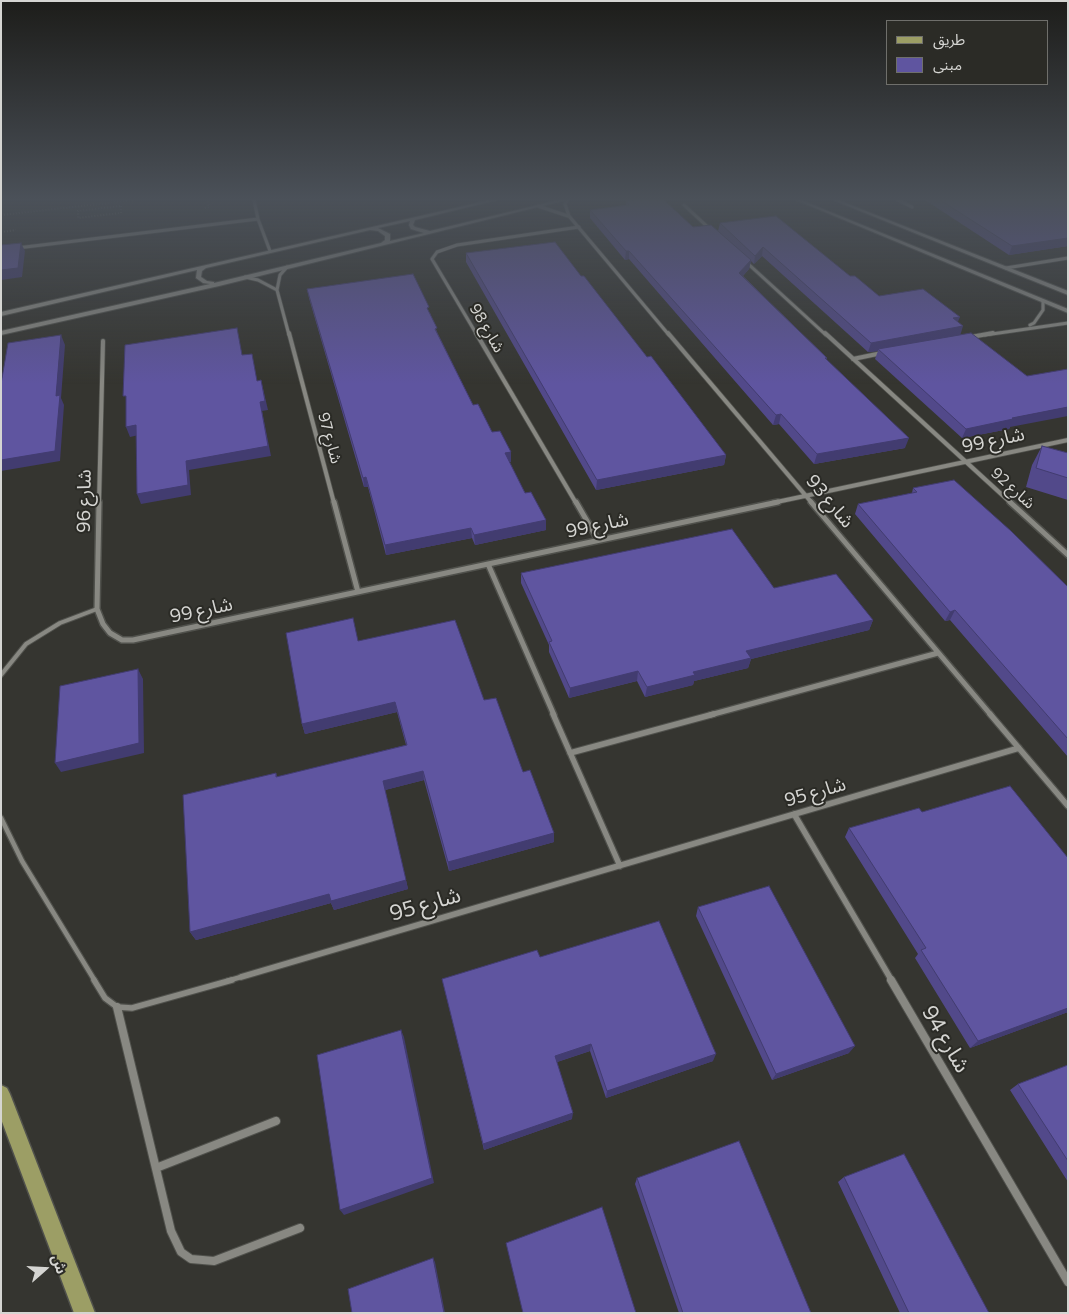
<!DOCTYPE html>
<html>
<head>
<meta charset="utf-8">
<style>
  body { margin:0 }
  #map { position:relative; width:1069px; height:1314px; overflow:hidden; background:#353530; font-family:Commissioner,"Noto Sans Arabic",sans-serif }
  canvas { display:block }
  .frame { position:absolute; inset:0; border:2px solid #d5d5d2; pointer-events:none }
  .legend { position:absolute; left:886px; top:20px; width:162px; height:65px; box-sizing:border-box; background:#2b2b26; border:1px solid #6f6f6b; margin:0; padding:6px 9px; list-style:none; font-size:15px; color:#d5d5d2 }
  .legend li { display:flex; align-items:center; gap:10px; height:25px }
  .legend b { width:25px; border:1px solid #6f6f6b }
  .north { position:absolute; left:20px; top:1244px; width:50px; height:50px; -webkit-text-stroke:4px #2b2b26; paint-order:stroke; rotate:71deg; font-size:14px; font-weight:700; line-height:20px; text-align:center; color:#d5d5d2 }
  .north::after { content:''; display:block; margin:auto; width:18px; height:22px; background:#d5d5d2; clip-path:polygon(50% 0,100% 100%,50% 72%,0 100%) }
</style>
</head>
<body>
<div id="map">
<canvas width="1069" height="1314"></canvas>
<div class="frame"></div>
<ul class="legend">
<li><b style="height:6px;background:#9c9e65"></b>طريق</li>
<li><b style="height:14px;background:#5f55a0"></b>مبنى</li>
</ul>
<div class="north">ش</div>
</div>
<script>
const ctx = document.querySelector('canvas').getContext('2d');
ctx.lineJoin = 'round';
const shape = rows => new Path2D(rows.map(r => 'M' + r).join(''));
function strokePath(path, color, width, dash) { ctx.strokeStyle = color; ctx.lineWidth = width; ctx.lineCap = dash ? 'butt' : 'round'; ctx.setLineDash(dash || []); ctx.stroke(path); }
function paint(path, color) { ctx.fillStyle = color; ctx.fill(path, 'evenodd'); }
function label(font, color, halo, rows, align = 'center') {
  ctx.font = font + ' Commissioner,"Noto Sans Arabic",sans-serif'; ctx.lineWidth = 4; ctx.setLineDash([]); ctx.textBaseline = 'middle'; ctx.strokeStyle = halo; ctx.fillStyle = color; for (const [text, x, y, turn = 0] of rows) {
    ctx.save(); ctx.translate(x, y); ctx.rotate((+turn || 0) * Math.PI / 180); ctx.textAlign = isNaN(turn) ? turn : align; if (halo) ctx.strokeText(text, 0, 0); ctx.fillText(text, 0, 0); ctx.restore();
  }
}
const serviceFar2 = shape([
  [1,675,26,644,60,623,97,609]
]);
const serviceFar1 = shape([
  [1,818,22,861,95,981],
  [227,981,241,977]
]);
const service = shape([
  [94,980,105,998,117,1007,132,1008,232,980]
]);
const minorFar4 = shape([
  [254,200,258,219,270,251],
  [567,200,565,204,569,216,669,335],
  [898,200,912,207],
  [684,205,711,230],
  [538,206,568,216],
  [17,248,258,219],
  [745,261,826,335],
  [287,267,280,275,277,290,289,335],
  [1006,268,1068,258],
  [245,277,258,280,277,290],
  [1030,325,1034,323,1043,310,1043,301],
  [477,335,432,259,437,252,457,245,579,227],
  [985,335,1068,323]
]);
const minorFar3 = shape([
  [289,333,334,503],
  [476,333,576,503],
  [668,333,812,503],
  [825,333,1011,503],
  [971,337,993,333],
  [853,359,882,353],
  [99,503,103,341],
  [772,503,1068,440]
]);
const minorFar2 = shape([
  [99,502,97,609,103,624,110,633,122,640,133,640,778,502],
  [334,502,358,592],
  [576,502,598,540],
  [811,502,991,715],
  [1010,502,1068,555],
  [488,564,554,715],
  [710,715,938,653]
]);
const minorFar1 = shape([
  [553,714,620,866],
  [990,714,1068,806],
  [570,753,714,714],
  [794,814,892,981],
  [241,977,1019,748]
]);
const minor = shape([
  [891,980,1068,1282],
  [117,1007,171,1231,181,1252,191,1259,214,1261,300,1228],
  [156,1168,276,1121]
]);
const tertiary = shape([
  [490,200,497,200,415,220,413,225,415,227,430,231,559,200,566,200,219,286,1,335,1,331,210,284,203,283,196,278,197,270,1,316,1,312,490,200],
  [410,221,409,225,411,229,424,233,390,241,390,234,378,228,410,221],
  [370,230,378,231,385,236,385,240,381,243,214,283,214,282,207,281,201,277,202,271,206,268,370,230],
  [796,200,801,200,1068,309,1068,313,796,200],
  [833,200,838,200,1068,291,1068,295,833,200]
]);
const primary = shape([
  [1,1085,7,1088,10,1094,95,1313,74,1313,1,1119,1,1085]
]);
strokePath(serviceFar2, '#50514c', 6);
strokePath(serviceFar1, '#50514c', 7);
strokePath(service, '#50514c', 8);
strokePath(minorFar4, '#50514c', 4.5);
strokePath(minorFar3, '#50514c', 5.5);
strokePath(minorFar2, '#50514c', 8);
strokePath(minorFar1, '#50514c', 8);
strokePath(minor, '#50514c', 10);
strokePath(tertiary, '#50514c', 2);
strokePath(primary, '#50514c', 3);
strokePath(shape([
  [121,206,121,213,78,218,78,211,121,206],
  [205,208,209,207,207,200],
  [1,215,136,200],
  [1,232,16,230]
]), '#878783', 2, [0.5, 2.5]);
strokePath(serviceFar2, '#888882', 4);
strokePath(serviceFar1, '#888882', 4.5);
strokePath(service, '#888882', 5.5);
strokePath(minorFar4, '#888882', 3);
strokePath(minorFar3, '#888882', 4);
strokePath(minorFar2, '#888882', 5);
strokePath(minorFar1, '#888882', 5.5);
strokePath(minor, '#888882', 8);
paint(tertiary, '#888882');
paint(primary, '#9c9e65');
paint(shape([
  [925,200,1068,200,1068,246,1009,255],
  [626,201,693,227,718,231,720,223,850,276,879,296,958,322,960,335,1010,427,1009,429,962,438,875,359,878,351,868,352,762,256,754,264,751,261,749,269,743,276,827,358,826,360,905,448,814,464,779,424,773,425,629,259,625,260,590,218,590,210,626,205],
  [466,253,581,276,647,357,726,455,724,465,596,490,466,262],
  [307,289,430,313,437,332,473,405,492,432,511,462,509,462,525,493,546,520,546,530,475,545,472,538,386,555,368,487,364,487,309,298],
  [1042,446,1068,453,1068,500,1026,487,1032,465],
  [913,488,1068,587,1068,757,950,620,945,621,855,514,858,504,912,493],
  [521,573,774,588,873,620,869,630,751,659,748,668,694,681,693,685,645,697,637,681,569,698,549,652,549,645,521,583],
  [358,641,484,700,523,772,554,842,449,871,424,780,385,790,408,889,334,910,331,903,196,940,190,932,276,773,277,777,406,745,397,712,305,734,302,724],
  [922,812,1068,858,1068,1012,970,1048,915,958,918,954,845,837,849,828],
  [698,907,849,1053,772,1080,696,916],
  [540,957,713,1061,606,1098,590,1051,557,1062,572,1119,484,1150,442,979],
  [1068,1065,1068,1182,1010,1090,1018,1084],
  [844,1177,989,1313,900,1313,838,1182],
  [637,1178,811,1313,679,1313,635,1184]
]), '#52498a');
paint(shape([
  [1068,238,1068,246,1009,255,1012,246],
  [21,243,25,251,22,277,1,280,1,270],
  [763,247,762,256,754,264,755,256],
  [626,251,629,251,629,259,625,260],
  [751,260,749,269,738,281,739,273],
  [960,317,956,326,953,318],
  [963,326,960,336,878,349,878,351,868,352,871,343],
  [61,335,65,345,61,398,64,405,60,461,1,471,1,460,56,396],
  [261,380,268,410,262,411,271,456,189,470,191,495,141,504,137,494,186,461,260,402],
  [1068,407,1068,416,1010,427,1009,429,962,438,966,429,1012,418],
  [781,414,779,424,773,425,776,415],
  [136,425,139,435,130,437,126,427],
  [909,438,905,448,814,464,817,454],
  [511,452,511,462,505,463,505,453],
  [726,455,724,465,596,490,597,480],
  [366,477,368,487,364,487,363,478],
  [546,520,546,530,475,545,474,535],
  [471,528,472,538,386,555,385,545],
  [955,610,950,620,945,621,950,612],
  [873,620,869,630,751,659,748,668,694,681,693,685,645,697,647,687,693,672,746,651],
  [138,669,143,679,144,753,61,772,55,763],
  [638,671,637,681,569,698,570,688],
  [395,702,397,712,305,734,302,724],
  [423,771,424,780,385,790,383,781],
  [554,833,554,842,449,871,448,862],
  [406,880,408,889,334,910,331,903,196,940,190,932,329,894],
  [1068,1008,1068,1012,970,1048,978,1041],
  [401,1030,404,1037,434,1183,344,1215,340,1210],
  [591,1044,590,1051,554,1063,555,1056],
  [855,1046,849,1053,772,1080,776,1074],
  [716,1054,713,1061,606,1098,607,1091],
  [573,1113,572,1119,484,1150,483,1144],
  [433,1258,435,1262,445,1313,444,1313]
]), '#423c70');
const building = shape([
  [636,200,664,200,693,227,711,225,751,260,739,273,827,358,825,358,909,438,817,454,781,414,776,415,629,251,626,251,590,210,629,205,626,201,636,200],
  [940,200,1068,200,1068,238,1012,246,940,200],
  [776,216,850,276,855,276,879,296,923,289,960,317,953,318,963,326,871,343,763,247,755,256,720,223,776,216],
  [555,242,581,276,584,276,647,357,651,356,726,455,597,480,466,253,555,242],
  [21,243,18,268,1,270,1,245,21,243],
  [413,274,429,307,427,308,437,328,435,329,473,405,478,404,492,432,500,431,511,452,505,453,525,493,531,492,546,520,474,535,471,528,385,545,366,477,363,478,307,289,413,274],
  [237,328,242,355,252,354,257,381,261,380,265,401,260,402,268,446,186,461,188,485,137,494,136,425,126,427,126,396,123,396,125,345,237,328],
  [971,333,1027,376,1068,369,1068,407,1012,418,1013,419,966,429,878,349,971,333],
  [61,335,56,396,60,395,55,451,1,460,1,384,8,343,61,335],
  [1042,446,1068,453,1068,478,1036,468,1042,446],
  [954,480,1011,531,1068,587,1068,739,955,610,950,612,858,504,917,492,913,488,954,480],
  [732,529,774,588,836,574,873,620,746,651,751,658,693,672,695,675,647,687,638,671,570,688,549,642,552,641,521,573,732,529],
  [353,618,358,641,455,620,484,700,496,698,523,772,530,770,554,833,448,862,423,771,383,781,406,880,331,901,329,894,190,932,183,795,276,773,276,777,407,745,395,702,302,724,286,633,353,618],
  [138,669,139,743,55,763,60,686,138,669],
  [1010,786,1068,858,1068,1008,978,1041,921,950,926,948,849,828,919,808,922,812,1010,786],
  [769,886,855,1046,776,1074,698,907,769,886],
  [659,921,716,1054,607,1091,591,1044,555,1056,573,1113,483,1144,442,979,537,950,540,957,659,921],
  [401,1030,432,1178,340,1210,317,1055,401,1030],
  [1068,1065,1068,1161,1018,1084,1068,1065],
  [739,1141,811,1313,683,1313,637,1178,739,1141],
  [904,1154,989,1313,909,1313,844,1177,904,1154],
  [602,1207,636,1313,523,1313,506,1243,602,1207],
  [433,1258,444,1313,352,1313,348,1289,433,1258]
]);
paint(building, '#5f55a0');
strokePath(building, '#423c70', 1);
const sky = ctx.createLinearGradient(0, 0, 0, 384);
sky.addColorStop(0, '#1d1d1a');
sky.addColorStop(0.52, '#4b5159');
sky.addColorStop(1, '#4b515900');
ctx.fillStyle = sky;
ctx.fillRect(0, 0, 1069, 384);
label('16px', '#d5d5d2', '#2b2b26', [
  ["شارع 98",487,328,60],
  ["شارع 97",330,438,75],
  ["شارع 92",1013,488,42]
]);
label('19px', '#d5d5d2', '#2b2b26', [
  ["شارع 99",993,440,-12],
  ["شارع 96",84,501,-89],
  ["شارع 93",830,501,50],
  ["شارع 99",597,525,-12],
  ["شارع 99",201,610,-12],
  ["شارع 95",815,792,-16]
]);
label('22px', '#d5d5d2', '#2b2b26', [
  ["شارع 95",425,904,-16],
  ["شارع 94",946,1039,60]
]);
</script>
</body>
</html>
